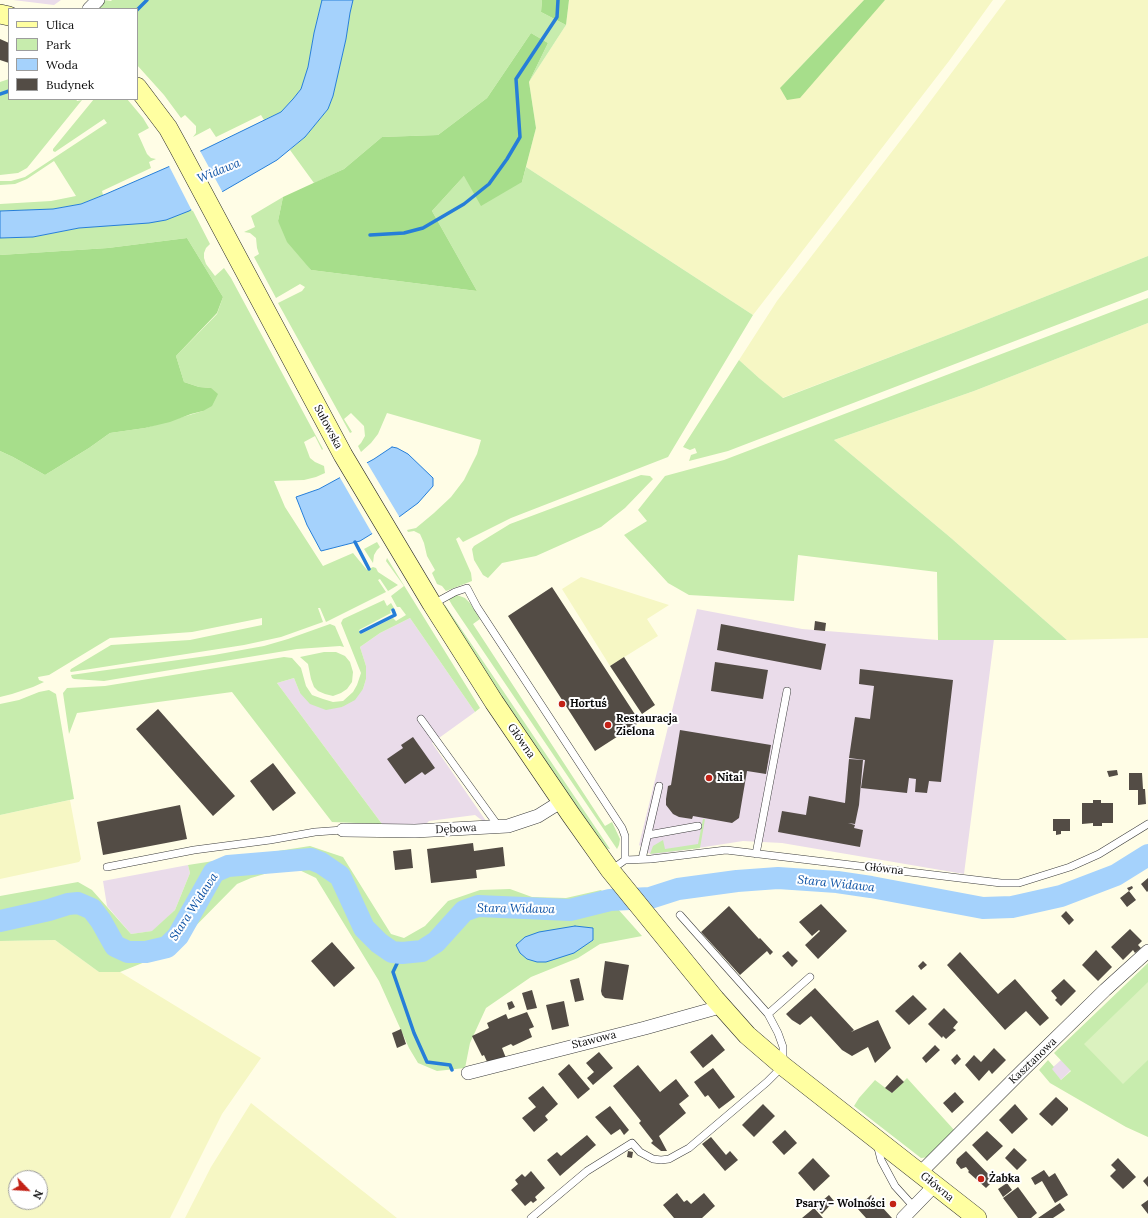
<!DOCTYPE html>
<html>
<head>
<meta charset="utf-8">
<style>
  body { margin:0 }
  #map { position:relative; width:1148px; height:1218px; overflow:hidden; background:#fffde6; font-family:Lora,serif }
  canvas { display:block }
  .legend { position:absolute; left:8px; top:8px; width:130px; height:92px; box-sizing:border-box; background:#fff; border:1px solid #9d9d9d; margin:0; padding:5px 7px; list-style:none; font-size:12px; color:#090909 }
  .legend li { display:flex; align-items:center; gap:8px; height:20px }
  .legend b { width:20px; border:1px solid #9d9d9d }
  .north { position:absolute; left:8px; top:1170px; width:40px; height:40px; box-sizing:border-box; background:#fff; border:1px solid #9d9d9d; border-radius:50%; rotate:115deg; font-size:11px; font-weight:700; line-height:16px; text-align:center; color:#090909 }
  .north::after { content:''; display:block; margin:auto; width:14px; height:18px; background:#c32217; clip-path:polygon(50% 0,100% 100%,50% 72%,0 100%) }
</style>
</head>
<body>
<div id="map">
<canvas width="1148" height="1218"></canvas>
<ul class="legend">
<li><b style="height:5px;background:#ffffa1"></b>Ulica</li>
<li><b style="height:11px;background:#c7ecad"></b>Park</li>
<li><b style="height:11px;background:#a5d2fc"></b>Woda</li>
<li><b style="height:11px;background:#534c45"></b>Budynek</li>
</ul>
<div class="north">N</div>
</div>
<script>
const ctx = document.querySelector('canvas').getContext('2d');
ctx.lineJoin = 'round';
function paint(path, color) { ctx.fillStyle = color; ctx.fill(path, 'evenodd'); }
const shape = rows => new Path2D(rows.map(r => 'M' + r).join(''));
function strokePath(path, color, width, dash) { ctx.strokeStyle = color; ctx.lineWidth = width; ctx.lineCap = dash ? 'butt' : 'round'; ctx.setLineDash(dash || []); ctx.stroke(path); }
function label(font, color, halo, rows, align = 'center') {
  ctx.font = font + ' Lora,serif'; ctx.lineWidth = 4; ctx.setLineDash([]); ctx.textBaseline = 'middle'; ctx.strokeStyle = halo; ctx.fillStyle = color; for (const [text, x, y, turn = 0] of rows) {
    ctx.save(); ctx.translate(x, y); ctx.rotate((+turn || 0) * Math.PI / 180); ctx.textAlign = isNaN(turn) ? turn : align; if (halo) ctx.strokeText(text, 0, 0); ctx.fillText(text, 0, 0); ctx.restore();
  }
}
paint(shape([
  [13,0,61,0,54,5],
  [697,609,802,629,938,640,994,639,964,874,782,843,743,841,653,855,650,854,639,845],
  [410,618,475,712,432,743,486,821,484,822,475,815,429,821,426,824,382,824,277,683,294,678,300,693,342,707,363,689,366,679,366,666,360,647,380,633],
  [188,865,190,873,175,910,153,931,131,934,107,906,103,881],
  [1061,1060,1071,1070,1061,1080,1051,1069]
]), '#eadcea');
paint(shape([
  [569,0,864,0,780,88,885,0,993,0,949,61,753,315,526,167,536,128,529,82,566,25],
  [1006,0,1148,0,1148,256,953,333,782,398,759,378,739,360,777,301,917,119],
  [1148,323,1148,638,1067,640,951,538,834,440,974,391],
  [581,577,669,605,647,619,658,636,610,666,562,589],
  [70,800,81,859,79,862,0,879,0,815],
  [55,940,99,972,120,972,261,1058,222,1114,170,1218,0,1218,0,941],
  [16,1178,40,1178,40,1202,16,1202],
  [251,1103,397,1218,185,1218,211,1167]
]), '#f6f7c4');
paint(shape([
  [104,0,111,1,112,0,322,0,314,33,308,67,301,89,293,99,281,112,264,120,261,115,216,137,210,128,193,137,196,133,196,126,185,115,181,118,164,95,137,65,137,9,95,9],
  [353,0,542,0,541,12,566,25,529,82,548,43,531,33,487,98,438,135,382,137,344,169,314,183,290,150,305,137,328,109,333,96,346,39,350,13],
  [9,79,9,99,76,99,77,101,82,100,27,168,18,173,0,175,0,82],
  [94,99,127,99,143,118,149,128,138,134,147,154,151,158,156,159,149,162,151,168,102,191,103,195,81,204,53,209,0,211,0,204,51,201,76,196,54,161,27,179,15,184,0,185,0,181,11,181,25,177,107,123,104,119,55,152,53,151,53,149],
  [526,167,753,315,668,457,511,518,463,542,459,537,456,539,471,573,472,581,446,591,442,586,437,584,432,573,435,570,427,556,424,543,420,534,414,531,408,532,407,530,416,528,434,513,451,497,464,480,477,454,481,440,387,413,378,434,371,443,361,452,358,446,361,443,365,436,364,426,351,413,344,419,352,432,350,433,278,303,302,291,305,287,300,284,276,298,254,257,259,254,257,248,256,238,250,233,244,232,255,227,251,216,283,197,278,221,311,270,477,291,432,211,464,176,522,182],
  [192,209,210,244,206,248,204,253,204,258,206,264,215,276,224,268,231,278,323,449,322,450,315,436,304,442,310,458,315,462,324,466,325,473,316,477,304,480,274,481,285,507,323,566,353,553,367,570,373,567,376,568,378,572,398,585,388,591,380,579,378,580,386,592,326,622,320,608,318,608,323,622,281,637,244,645,71,672,70,671,71,669,111,645,190,640,262,625,262,618,192,632,110,638,49,675,38,677,39,680,44,682,33,687,12,694,0,697,0,451,13,457,45,475,89,448,110,433,145,428,203,411,211,388,199,387,184,382,176,356,217,314,223,297,187,238,108,248,0,255,0,238,33,237,79,228,166,220],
  [1148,256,1148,290,728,451,689,461,691,455,697,453,695,448,690,450,683,447,739,360,759,378,783,398,953,333],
  [1148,298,1148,323,974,391,834,440,951,538,1067,640,938,640,937,572,798,555,794,601,689,595,668,583,624,535,647,521,638,510,665,476,724,460],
  [641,475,650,476,653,479,625,508,601,527,536,556,502,563,488,578,483,575,474,560,472,549,474,546,510,524],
  [377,542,380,547,377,550,374,555,373,563,364,549],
  [387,558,480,708,475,712,410,618,380,633,360,647,366,666,366,679,363,689,355,700,342,707,326,710,310,704,300,693,294,678,277,683,382,824,332,822,232,692,77,713,69,734,63,693,67,688,105,686,284,657,292,658,301,668,306,686,312,695,323,699,333,702,343,701,353,692,357,685,361,673,341,623,343,619,384,600,387,606,391,603,394,608,390,611,391,613,359,630,361,634,393,618,396,621,406,615,400,607,397,607,391,596,404,586,386,561],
  [457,595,465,598,470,603,480,619,473,624,605,826,612,822,620,839,619,845,617,849,452,605,448,598],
  [445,605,610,849,603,848,490,683,445,607],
  [330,624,335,626,344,647,340,646,297,649,104,681,74,679,72,678,71,675,214,655,264,646,288,639],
  [324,652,336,652,345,656,350,662,353,672,352,682,347,689,341,693,333,696,325,694,318,691,314,687,311,679,308,664,300,657],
  [49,690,56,694,74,799,0,815,0,704,19,700,39,692],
  [703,819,705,819,700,848,650,854,653,846,663,840,665,849,698,844],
  [310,846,343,857,391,934,404,938,425,926,448,901,480,890,510,889,532,897,566,898,601,890,642,936,600,944,578,958,531,977,486,1008,470,1043,465,1068,437,1071,418,1063,409,1048,379,981,316,878,291,866,251,878,237,884,170,952,120,972,99,972,55,940,0,941,0,896,78,882,92,890,131,934,152,931,175,910,190,873,188,865],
  [1148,963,1148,1137,1126,1127,1050,1083,1039,1070,1048,1060,1054,1067,1052,1069,1061,1080,1071,1071,1054,1053],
  [907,1078,955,1131,930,1157,921,1158,854,1106,859,1098,875,1080,892,1093]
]), '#c7ecad');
paint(shape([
  [542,0,569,0,566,25,541,12],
  [864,0,885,0,800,98,787,100,780,88],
  [531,33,548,43,529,82,536,128,522,182,481,206,464,176,432,211,477,291,311,270,287,242,278,221,283,197,344,169,382,137,438,135,487,98],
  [187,238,223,297,217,313,176,356,184,382,199,387,211,388,218,394,212,406,203,411,191,414,170,422,145,428,110,433,89,448,45,475,13,457,0,451,0,255,108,248]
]), '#a7de8b');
paint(shape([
  [1148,982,1148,1060,1123,1084,1084,1044]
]), '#dbf2bf');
const water = shape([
  [322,0,353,0,350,13,346,39,333,96,328,109,305,137,277,160,189,211,166,220,149,223,79,228,33,237,0,238,0,211,53,209,81,204,106,194,168,167,281,112,293,99,301,89,308,67,314,33,322,0],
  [392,447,397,448,408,454,433,478,433,486,418,503,399,517,360,541,321,551,307,525,296,497,319,489,374,459,392,447],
  [575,926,593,928,593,940,574,953,546,962,537,962,527,959,520,953,516,945,525,937,539,932,575,926]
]);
paint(water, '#a5d2fc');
strokePath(water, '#267ed8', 1);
paint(shape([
  [199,149,223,193,192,211,168,164],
  [366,461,400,518,373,535,339,476]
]), '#fffde6');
strokePath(shape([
  [137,10,147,0],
  [0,94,9,91],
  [370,235,404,233,423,228,464,204,489,184,507,159,520,137,516,79,557,17,558,0],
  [355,542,369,569],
  [361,632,395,615,393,610],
  [402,953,393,972,414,1033,427,1062,450,1065,452,1070]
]), '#267ed8', 3.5);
strokePath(shape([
  [0,921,49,910,68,904,78,903,92,909,101,921,115,946,128,952,146,952,167,947,178,936,214,872,228,866,311,859,321,863,340,876,364,928,379,943,392,952,402,953,422,951,436,942,464,911,478,906,570,910,610,900,650,898,678,889,737,881,778,878,837,882,871,887,983,908,1012,907,1061,896,1116,875,1148,855]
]), '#a5d2fc', 22);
paint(shape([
  [0,39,9,43,9,63,0,60],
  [552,587,640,722,595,751,508,616],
  [815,621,826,623,825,631,814,630],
  [721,624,826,644,821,670,717,650],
  [624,657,655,705,642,714,610,666],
  [715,662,768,670,763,699,711,691],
  [860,669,953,680,941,782,929,781,927,793,915,792,916,779,909,778,907,793,861,788,865,760,849,758,855,717,870,719,874,686,859,684],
  [158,709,235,796,213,816,136,729],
  [680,730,771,745,766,774,747,771,739,818,732,823,693,816,692,819,679,817,673,814,666,805,666,799,668,786,671,785],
  [413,737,435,768,425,775,422,772,405,784,387,759,403,748,401,745],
  [849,759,863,760,859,805,855,824,848,823,855,825,854,828,863,830,860,847,778,832,782,811,806,815,809,796,845,803],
  [273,763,296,793,273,811,250,781],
  [1117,770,1118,775,1109,777,1107,771],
  [1129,773,1142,773,1143,789,1145,789,1146,804,1138,805,1138,790,1129,790],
  [1093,800,1101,800,1101,803,1113,803,1113,823,1102,823,1102,826,1093,826,1093,823,1082,824,1082,803,1093,803],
  [180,805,187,839,103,855,97,822],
  [1053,819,1070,819,1070,831,1061,831,1061,834,1056,835,1056,831,1053,831],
  [473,843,474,851,503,847,505,866,476,870,477,878,431,883,427,849],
  [411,849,413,868,395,870,393,851],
  [1148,878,1148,891,1147,892,1141,884],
  [1132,886,1133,888,1129,891,1127,888],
  [1129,891,1136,900,1127,907,1120,898],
  [821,904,847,931,818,959,805,945,820,931,819,930,812,936,799,922],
  [729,906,759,939,760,938,773,952,770,955,767,951,740,975,701,932],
  [1066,911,1074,920,1069,925,1061,916],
  [1130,929,1142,941,1138,945,1141,948,1135,953,1133,950,1123,960,1111,947],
  [332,942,355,968,334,987,311,961],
  [1096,950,1112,967,1098,981,1082,965],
  [788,951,798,961,792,967,782,956],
  [960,952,998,994,1015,979,1049,1018,1040,1026,1026,1011,1005,1030,947,965],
  [605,961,629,965,623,1000,605,998,602,995,601,991],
  [923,961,927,965,921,970,918,966],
  [579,978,584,1000,575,1002,570,980],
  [1064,979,1076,991,1061,1006,1055,1000,1057,998,1051,991],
  [815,988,854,1030,851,1032,878,1020,891,1048,875,1063,868,1047,852,1056,842,1050,811,1016,800,1025,792,1020,786,1014],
  [532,990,537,1008,527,1010,522,993],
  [913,995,927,1009,909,1025,895,1011],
  [512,1001,515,1007,509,1010,507,1003],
  [564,1001,569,1026,552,1030,546,1005],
  [944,1008,958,1022,953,1028,956,1030,946,1039,943,1036,942,1038,928,1024],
  [527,1012,534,1027,529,1029,532,1037,513,1046,511,1044,502,1048,506,1058,488,1064,484,1055,482,1056,472,1036,489,1028,487,1023,506,1014,508,1019],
  [401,1029,406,1044,397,1048,392,1033],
  [712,1034,725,1050,703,1068,690,1052],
  [935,1045,940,1050,926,1063,922,1058],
  [994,1048,1006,1060,992,1074,989,1070,979,1081,965,1065,974,1055,981,1062],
  [599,1052,613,1068,593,1085,587,1078,594,1072,586,1063],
  [957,1054,961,1059,955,1065,951,1060],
  [569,1064,590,1089,578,1099,558,1074],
  [638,1065,660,1092,676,1079,689,1096,679,1104,686,1113,659,1136,667,1151,661,1151,651,1143,653,1141,639,1123,641,1121,613,1086],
  [713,1068,735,1097,719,1109,708,1095,705,1097,694,1082],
  [897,1075,904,1082,892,1093,885,1088],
  [543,1086,558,1104,545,1116,548,1120,534,1132,522,1118,536,1107,528,1098],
  [955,1092,964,1102,952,1113,943,1103],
  [1056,1097,1068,1108,1068,1110,1052,1126,1039,1114],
  [763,1104,775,1116,754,1137,742,1125],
  [1015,1104,1028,1119,1012,1134,999,1120],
  [610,1106,629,1130,624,1135,620,1129,611,1135,595,1117],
  [785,1130,797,1143,784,1155,772,1142],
  [987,1131,1003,1146,987,1161,972,1145],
  [587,1135,596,1145,560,1176,547,1160,557,1152,561,1156],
  [711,1137,726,1155,730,1151,738,1160,725,1171,702,1144],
  [1014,1148,1027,1160,1017,1170,1005,1158],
  [628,1151,633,1152,632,1158,627,1157],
  [966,1151,994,1180,986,1188,968,1172,969,1171,966,1167,961,1169,956,1163,957,1159],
  [813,1158,830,1176,814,1191,798,1173],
  [1118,1158,1136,1177,1123,1189,1110,1176,1116,1170,1111,1165],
  [1044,1170,1049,1177,1055,1173,1068,1195,1055,1203,1042,1181,1035,1185,1031,1178],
  [531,1171,545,1188,535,1197,537,1200,533,1203,531,1201,525,1206,511,1190,518,1184,515,1180,522,1174,525,1177],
  [1148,1176,1148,1187,1143,1181],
  [1007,1183,1012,1190,1003,1197,998,1189],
  [1018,1187,1037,1213,1031,1218,1018,1218,1003,1198],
  [677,1193,684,1202,687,1200,691,1204,704,1193,715,1206,702,1218,674,1218,663,1205],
  [829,1195,834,1201,822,1214,815,1207],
  [871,1195,892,1218,866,1218,857,1208],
  [1148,1200,1148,1214,1141,1205],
  [1060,1203,1065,1210,1053,1218,1038,1218],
  [814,1208,823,1218,802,1218]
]), '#534c45');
const lane = shape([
  [433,604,455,592,467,588,477,607,622,828,625,836,625,860],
  [421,719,499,827],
  [648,835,698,826],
  [756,854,787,691],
  [642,859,659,786],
  [107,867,194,850,270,840,315,832,343,830],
  [611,870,625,860,651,859,726,850,1001,883,1019,883,1070,867,1099,854,1148,824],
  [768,1014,810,977],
  [877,1144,881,1160,895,1186,914,1207],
  [531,1218,587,1171,632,1143,640,1152,653,1159,661,1160,669,1159,678,1154,689,1148,767,1082,783,1066,783,1047,778,1033,768,1014,680,915]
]);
const street = shape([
  [89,9,98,0],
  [343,830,415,831,508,826,538,816,562,801],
  [468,1073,645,1028,713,1009,719,1004],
  [920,1173,1023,1070,1105,990,1148,951],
  [903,1218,935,1185]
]);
const secondary = shape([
  [0,14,9,16],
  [137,87,168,128,179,148,343,455,432,604,494,702,571,815,610,870,715,999,747,1035,783,1066,977,1218]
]);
strokePath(lane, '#3c3c3c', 8);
strokePath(street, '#3c3c3c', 14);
strokePath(secondary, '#2b2b2b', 20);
strokePath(lane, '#fff', 7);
strokePath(street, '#fff', 13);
strokePath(secondary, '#ffffa1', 19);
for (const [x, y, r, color] of [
  [562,704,4,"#c32217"],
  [608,725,4,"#c32217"],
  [709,778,4,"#c32217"],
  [981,1179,4,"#c32217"],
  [893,1204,4,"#c32217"]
]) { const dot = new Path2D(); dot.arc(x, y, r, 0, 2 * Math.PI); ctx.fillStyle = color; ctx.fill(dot); strokePath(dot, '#fff', 1.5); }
label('11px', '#090909', '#fff', [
  ["Sułowska",328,427,62],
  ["Główna",521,741,55],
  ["Dębowa",456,829,-3],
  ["Główna",884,869,6],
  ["Stawowa",594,1040,-14],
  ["Kasztanowa",1033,1061,-44],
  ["Główna",937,1187,39]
]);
label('bold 11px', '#090909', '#fff', [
  ["Hortuś",570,704],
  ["Restauracja",616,719],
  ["Zielona",616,732],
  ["Nitai",717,778],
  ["Żabka",989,1179],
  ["Psary – Wolności",885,1204,"right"]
], 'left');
label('italic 12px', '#0a50a4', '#fff', [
  ["Widawa",219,171,-22],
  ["Stara Widawa",836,884,6],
  ["Stara Widawa",194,907,-57],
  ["Stara Widawa",516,909,1]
]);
</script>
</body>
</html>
